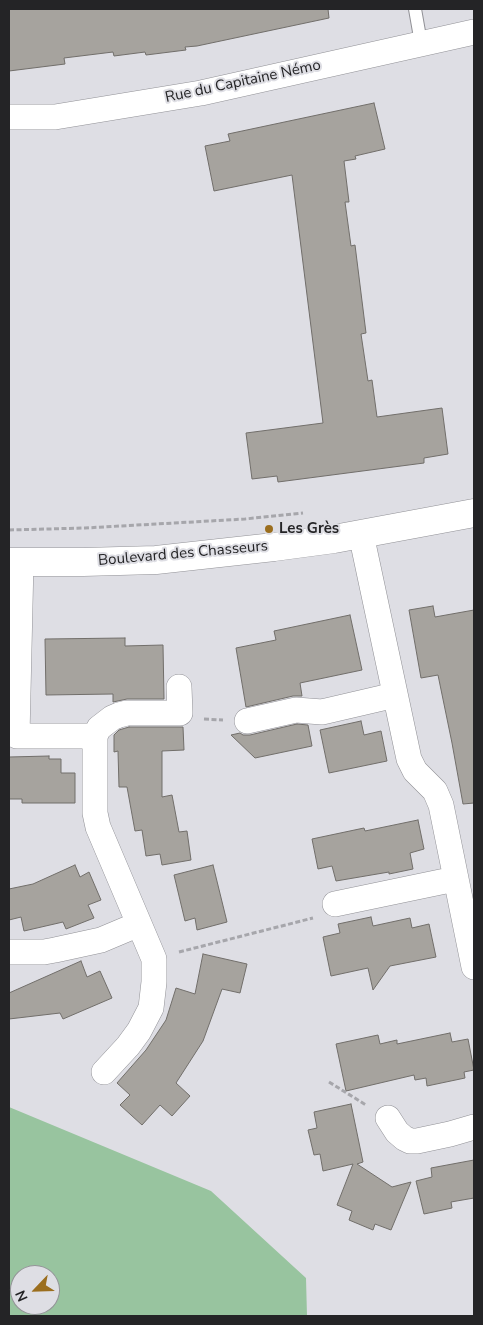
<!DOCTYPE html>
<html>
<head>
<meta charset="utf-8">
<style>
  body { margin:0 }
  #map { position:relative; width:483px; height:1325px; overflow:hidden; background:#dedee4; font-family:"Nunito Sans",sans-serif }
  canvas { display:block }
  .frame { position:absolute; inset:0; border:10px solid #242426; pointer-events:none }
  .north { position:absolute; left:10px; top:1265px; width:50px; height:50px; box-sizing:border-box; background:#dedee4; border:1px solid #949498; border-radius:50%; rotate:246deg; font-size:14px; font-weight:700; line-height:20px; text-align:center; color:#242426 }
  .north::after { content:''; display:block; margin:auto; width:18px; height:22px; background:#9b6e1e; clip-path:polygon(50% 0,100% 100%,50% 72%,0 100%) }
</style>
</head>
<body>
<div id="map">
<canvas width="483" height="1325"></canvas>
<div class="frame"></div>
<div class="north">N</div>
</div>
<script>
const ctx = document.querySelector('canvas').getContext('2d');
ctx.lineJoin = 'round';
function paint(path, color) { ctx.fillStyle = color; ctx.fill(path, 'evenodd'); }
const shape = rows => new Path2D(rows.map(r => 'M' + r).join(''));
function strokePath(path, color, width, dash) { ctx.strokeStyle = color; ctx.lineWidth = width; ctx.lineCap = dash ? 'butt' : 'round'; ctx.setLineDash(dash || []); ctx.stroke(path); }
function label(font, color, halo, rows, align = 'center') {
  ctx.font = font + ' "Nunito Sans",sans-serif'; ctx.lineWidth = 4; ctx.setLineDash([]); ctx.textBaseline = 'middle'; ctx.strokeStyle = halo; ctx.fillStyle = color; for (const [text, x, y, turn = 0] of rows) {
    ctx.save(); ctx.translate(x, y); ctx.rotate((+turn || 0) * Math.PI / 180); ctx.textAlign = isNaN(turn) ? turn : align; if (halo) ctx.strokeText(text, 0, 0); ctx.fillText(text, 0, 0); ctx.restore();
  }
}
paint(shape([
  [9,1107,211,1191,306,1278,307,1316,9,1316],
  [20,1275,50,1275,50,1305,20,1305]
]), '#98c49f');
const building = shape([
  [9,9,328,9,329,18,197,46,185,47,186,50,146,55,145,52,114,56,113,52,64,58,65,64,9,71,9,9],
  [374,103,385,149,355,156,356,159,344,161,349,202,345,202,351,246,355,245,366,333,361,334,368,381,372,380,377,417,442,408,448,454,424,458,424,463,278,482,277,476,252,479,246,433,323,423,292,175,214,191,205,146,230,141,228,134,374,103],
  [433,606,435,617,474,610,474,803,463,804,452,743,438,675,421,678,409,610,433,606],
  [350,615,362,670,300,683,302,696,293,696,246,707,236,648,276,640,274,631,350,615],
  [125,638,125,646,163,645,164,699,127,699,113,702,113,694,46,695,45,639,125,638],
  [361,721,364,735,381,731,387,761,329,773,320,730,361,721],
  [297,724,308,725,312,746,255,758,231,735,240,733,243,735,250,735,297,724],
  [129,727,183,727,184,750,162,751,162,797,172,795,179,832,187,831,191,860,162,865,160,854,146,856,142,830,135,831,127,787,119,787,118,751,114,752,114,735,119,730,129,727],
  [49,756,49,759,61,759,61,773,75,773,75,803,22,803,22,799,9,799,9,757,49,756],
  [418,820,424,849,410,853,413,869,389,874,389,872,336,881,332,866,318,869,312,839,364,828,365,831,418,820],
  [75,865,80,877,89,872,101,900,88,905,94,918,66,929,63,922,24,931,21,917,9,920,9,889,33,884,75,865],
  [213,865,227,922,197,930,195,918,185,921,174,875,213,865],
  [371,917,373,926,410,918,412,928,429,924,436,957,390,966,373,990,368,968,331,976,323,937,340,933,338,924,371,917],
  [203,954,247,964,240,993,222,989,203,1041,176,1083,190,1096,172,1116,160,1105,142,1125,120,1105,130,1095,117,1083,146,1050,166,1020,176,988,195,994,203,954],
  [81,961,87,977,100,971,112,998,63,1019,60,1013,9,1019,9,993,81,961],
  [450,1033,452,1042,468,1039,474,1070,464,1072,465,1078,427,1086,426,1078,415,1080,414,1075,346,1091,336,1044,378,1035,380,1044,397,1040,397,1044,450,1033],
  [351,1104,363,1162,357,1164,392,1187,411,1182,391,1230,375,1224,373,1230,349,1220,352,1211,337,1205,353,1164,323,1171,320,1154,314,1155,308,1130,317,1128,314,1112,351,1104],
  [474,1160,474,1198,451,1202,452,1208,424,1214,416,1181,432,1177,431,1168,474,1160]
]);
paint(building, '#a6a39e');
strokePath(building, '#716e6a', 1);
const lane = shape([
  [415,9,421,43]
]);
const street = shape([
  [9,117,55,117,201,93,474,32],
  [361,534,409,759,415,771,435,791,441,805,474,967],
  [21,562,17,736,95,736,95,813,98,827,154,959,154,982,151,1008,139,1031,128,1046,104,1072],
  [247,721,296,710,322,712,395,695],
  [95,736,99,728,112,718,119,715,127,713,180,713,179,687],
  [335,904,455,879],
  [9,952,44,952,55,950,101,940,139,924],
  [388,1118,397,1132,404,1138,410,1141,417,1141,450,1134,474,1127]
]);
const secondary = shape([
  [9,562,83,562,156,560,274,547,334,539,474,513]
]);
strokePath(lane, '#919196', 14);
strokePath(street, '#919196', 26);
strokePath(secondary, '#919196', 29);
strokePath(shape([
  [9,530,85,528,245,519,303,513],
  [204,719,223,720],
  [179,952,313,918],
  [329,1082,366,1105]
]), '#a6a6ab', 3, [5, 2.5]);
strokePath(lane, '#fff', 12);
strokePath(street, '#fff', 25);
strokePath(secondary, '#fff', 28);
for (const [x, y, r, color] of [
  [269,529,5,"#9b6e1e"]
]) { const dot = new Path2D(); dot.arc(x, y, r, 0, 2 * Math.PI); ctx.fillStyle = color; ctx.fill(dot); strokePath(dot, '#dedee4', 2); }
label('15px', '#242426', '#dedee4', [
  ["Rue du Capitaine Némo",243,82,-12],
  ["Boulevard des Chasseurs",183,554,-5]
]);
label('bold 15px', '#242426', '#dedee4', [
  ["Les Grès",279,529]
], 'left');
</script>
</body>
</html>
